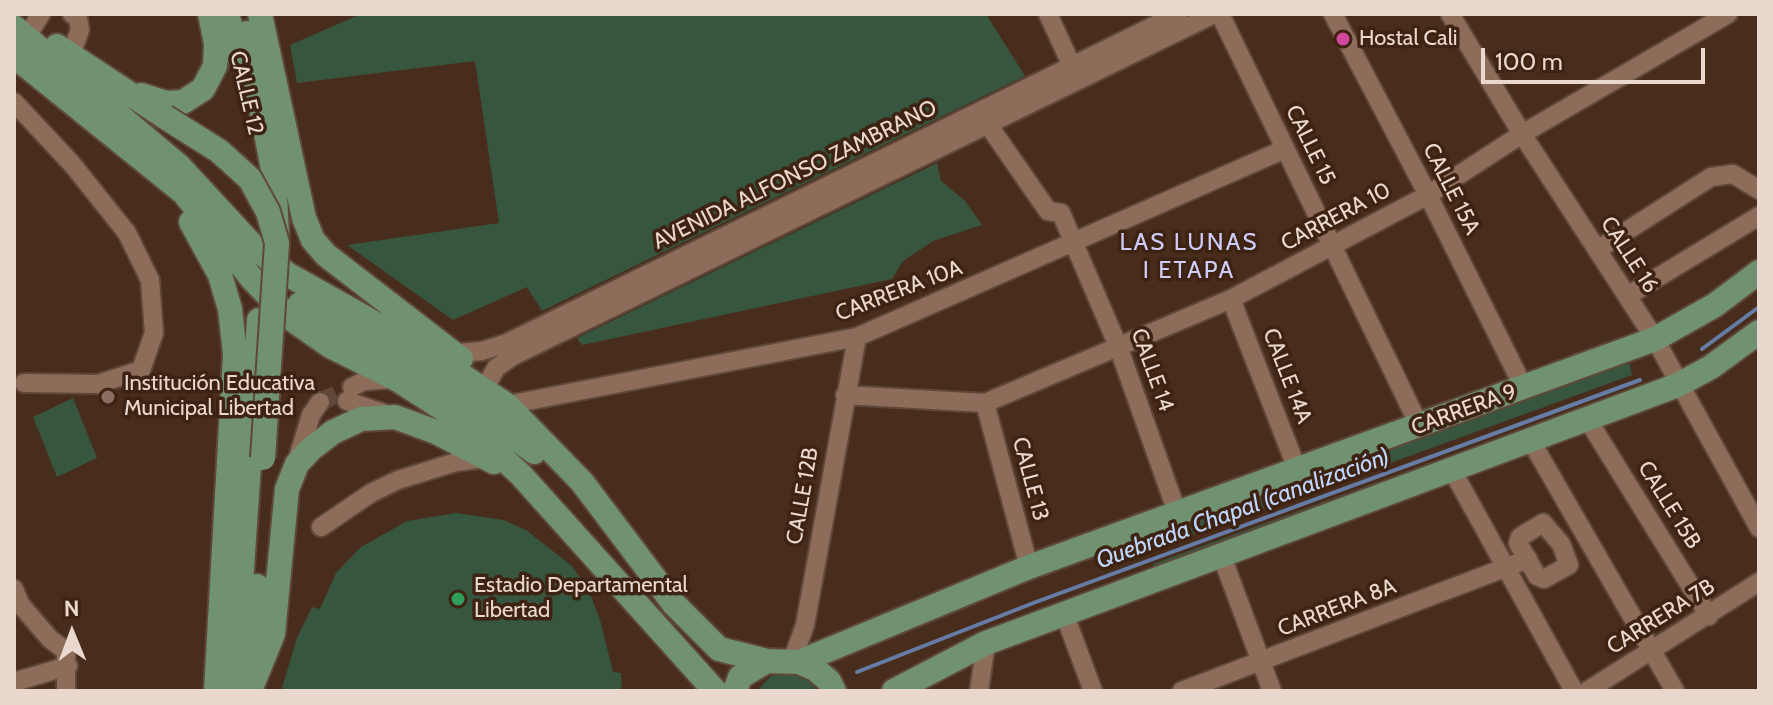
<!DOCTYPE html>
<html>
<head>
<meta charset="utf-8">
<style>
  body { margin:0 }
  #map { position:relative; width:1773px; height:705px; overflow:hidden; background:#492d1c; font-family:Cabin,sans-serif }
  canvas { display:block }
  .frame { position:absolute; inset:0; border:16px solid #ead8ce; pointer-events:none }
  .north { position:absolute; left:32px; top:593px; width:80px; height:80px; -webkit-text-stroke:6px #3e2312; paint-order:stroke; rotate:359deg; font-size:22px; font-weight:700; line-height:32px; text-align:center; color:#ead8ce }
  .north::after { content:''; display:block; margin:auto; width:28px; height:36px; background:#ead8ce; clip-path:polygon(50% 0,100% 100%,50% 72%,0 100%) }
  .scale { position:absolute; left:1481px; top:48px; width:224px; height:36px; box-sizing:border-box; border:4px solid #ead8ce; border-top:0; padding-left:10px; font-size:24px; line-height:28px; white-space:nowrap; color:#ead8ce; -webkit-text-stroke:6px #3e2312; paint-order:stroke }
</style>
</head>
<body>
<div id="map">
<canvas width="1773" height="705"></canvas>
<div class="frame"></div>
<div class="north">N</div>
<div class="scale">100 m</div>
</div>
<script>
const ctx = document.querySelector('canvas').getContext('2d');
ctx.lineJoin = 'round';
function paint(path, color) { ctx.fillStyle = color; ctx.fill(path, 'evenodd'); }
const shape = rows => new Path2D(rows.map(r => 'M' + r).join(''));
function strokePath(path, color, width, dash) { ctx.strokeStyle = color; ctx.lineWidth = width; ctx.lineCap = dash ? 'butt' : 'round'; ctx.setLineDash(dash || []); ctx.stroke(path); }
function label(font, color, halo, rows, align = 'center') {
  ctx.font = font + ' Cabin,sans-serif'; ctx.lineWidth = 7; ctx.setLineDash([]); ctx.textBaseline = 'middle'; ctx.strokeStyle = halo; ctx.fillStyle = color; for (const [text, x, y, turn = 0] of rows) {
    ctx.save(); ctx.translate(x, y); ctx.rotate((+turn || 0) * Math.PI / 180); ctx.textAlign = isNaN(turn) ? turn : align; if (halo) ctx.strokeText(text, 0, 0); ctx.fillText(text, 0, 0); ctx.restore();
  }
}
paint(shape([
  [361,14,986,14,1025,76,542,311,527,287,453,320,347,245,499,223,475,61,297,83,290,45],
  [937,163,941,181,965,201,982,225,933,241,903,261,892,279,582,345,577,338],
  [1629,362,1632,375,1157,548,1156,531],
  [1635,388,1623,401,1153,575,1153,564],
  [73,398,97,458,57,477,33,417],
  [456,513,503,520,526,530,572,566,589,591,600,620,613,672,621,673,622,691,281,691,297,638,312,607,320,609,336,573,361,547,407,521],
  [789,672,807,678,817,691,757,691,771,676]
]), '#365640');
strokePath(shape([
  [1702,349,1759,307],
  [857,672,1036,602,1640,380]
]), '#647ca6', 4);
strokePath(shape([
  [320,402,352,387]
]), '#614737', 18, [18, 9]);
const minor = shape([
  [1048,14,1077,77],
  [1220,14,1420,427],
  [1333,14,1428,195,1524,388],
  [1450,14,1522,134,1655,339,1759,528],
  [26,38,41,14],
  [67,64,80,30,78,18,72,14],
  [14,102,72,164,127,233,150,280,154,333,141,370,98,384,24,383],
  [989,126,1048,211,1061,213,1118,346,1178,515],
  [1597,250,1711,177,1733,174,1759,190],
  [1627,296,1759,216],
  [1231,299,1297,469],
  [447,354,482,351,507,343,1178,14],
  [352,387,364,381,392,379],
  [485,388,496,368,513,356,1214,14],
  [845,395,985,403,1231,299,1428,195,1522,134,1728,14],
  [347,401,386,414],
  [985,403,1029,567],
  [507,405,857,337,1285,149],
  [1588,420,1709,616],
  [1531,441,1675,691],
  [297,461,311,415,320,402],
  [1452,470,1574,691],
  [1543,523,1561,544,1569,565,1544,579,1537,576,1518,543,1520,537,1543,523],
  [321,527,371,493,398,480,456,462,486,458],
  [1221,554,1272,691],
  [14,589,20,604,50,639,66,651,66,691],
  [1064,613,1093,691],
  [792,661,805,625,857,337],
  [14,682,68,666],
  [979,691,986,643],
  [1182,691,1528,559],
  [1587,691,1759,582]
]);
const major = shape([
  [227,14,239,58],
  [260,14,304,218,313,240,326,255,461,359],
  [14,27,179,166,252,245,287,274,426,352,507,405,582,482,674,604,719,649,767,661,799,662,815,669,829,681,834,691],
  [247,33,274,175,277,233],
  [57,46,165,117],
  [14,56,184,193,253,280,290,318,330,346,398,380,460,420,494,450,521,475,715,691],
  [141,95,166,103,183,102,203,89,215,66,216,44,210,14],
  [191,222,220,275,230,309,235,354,216,691],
  [300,304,443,384,534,452],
  [799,662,1029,567,1655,339,1715,305,1759,272],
  [252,669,257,586],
  [251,688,273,634,287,489,297,464,311,449,333,432,361,419,395,417,436,432,494,462],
  [230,691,235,670,259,320],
  [735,691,740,677,767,661],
  [894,691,986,643,1678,385,1711,367,1759,332]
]);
strokePath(minor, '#5f4839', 22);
strokePath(major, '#5f4839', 28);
strokePath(minor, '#8d6d5a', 18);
strokePath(major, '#709270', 24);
const majorBridge = shape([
  [165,117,219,151,250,179,268,212,277,243,263,458]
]);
strokePath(majorBridge, '#5f4839', 28, []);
strokePath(majorBridge, '#709270', 24);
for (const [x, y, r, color] of [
  [1343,39,8,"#d1479c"],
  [108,397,8,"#8d6e63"],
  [458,599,8,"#2e9e5b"]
]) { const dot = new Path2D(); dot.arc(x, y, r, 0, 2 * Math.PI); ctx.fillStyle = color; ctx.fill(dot); strokePath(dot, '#3e2312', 3); }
label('22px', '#ead8ce', '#3e2312', [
  ["Hostal Cali",1359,39],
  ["Institución Educativa",124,384],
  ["Municipal Libertad",124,409],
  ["Estadio Departamental",474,586],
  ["Libertad",474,611]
], 'left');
label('22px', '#ead8ce', '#3e2312', [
  ["CALLE 12",246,93,77],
  ["CALLE 15",1310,145,64],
  ["AVENIDA ALFONSO ZAMBRANO",795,175,-26],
  ["CALLE 15A",1451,189,63],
  ["CARRERA 10",1336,217,-28],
  ["CALLE 16",1629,255,57],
  ["CARRERA 10A",899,291,-21],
  ["CALLE 14",1152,370,70],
  ["CALLE 14A",1287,376,69],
  ["CARRERA 9",1464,410,-20],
  ["CALLE 13",1030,479,75],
  ["CALLE 12B",803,496,-80],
  ["CALLE 15B",1669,505,58],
  ["CARRERA 8A",1337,608,-21],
  ["CARRERA 7B",1661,617,-32]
]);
ctx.letterSpacing = '2px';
label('24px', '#ceccf8', '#3e2312', [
  ["LAS LUNAS",1189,243],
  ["I ETAPA",1189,271]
]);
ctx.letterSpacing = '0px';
label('italic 24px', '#bfd6fe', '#3e2312', [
  ["Quebrada Chapal (canalización)",1243,509,-20]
]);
</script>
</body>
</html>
